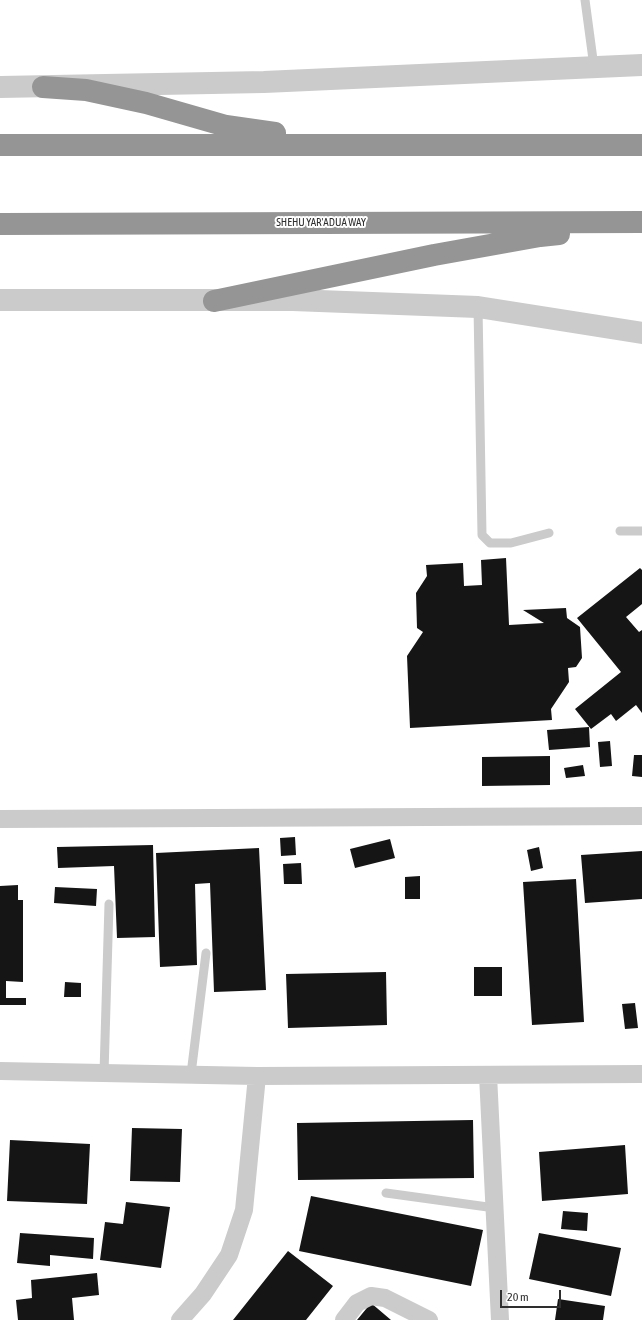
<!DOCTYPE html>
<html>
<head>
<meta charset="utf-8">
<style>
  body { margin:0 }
  #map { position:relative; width:642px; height:1320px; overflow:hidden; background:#fff; font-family:"Asap Condensed",sans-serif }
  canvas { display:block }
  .scale { position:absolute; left:500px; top:1290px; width:61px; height:18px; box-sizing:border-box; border:2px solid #2e2e2e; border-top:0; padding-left:5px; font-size:12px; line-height:14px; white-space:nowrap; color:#2e2e2e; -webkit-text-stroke:3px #fff; paint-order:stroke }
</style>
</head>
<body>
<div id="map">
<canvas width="642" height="1320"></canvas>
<div class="scale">20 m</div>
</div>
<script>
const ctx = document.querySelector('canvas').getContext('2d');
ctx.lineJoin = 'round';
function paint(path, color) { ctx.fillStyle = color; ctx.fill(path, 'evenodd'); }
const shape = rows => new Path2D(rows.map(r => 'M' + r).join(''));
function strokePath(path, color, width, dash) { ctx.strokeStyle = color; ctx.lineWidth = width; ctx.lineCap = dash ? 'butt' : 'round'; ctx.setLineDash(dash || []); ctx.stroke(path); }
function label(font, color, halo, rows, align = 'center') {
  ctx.font = font + ' "Asap Condensed",sans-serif'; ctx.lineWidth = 4; ctx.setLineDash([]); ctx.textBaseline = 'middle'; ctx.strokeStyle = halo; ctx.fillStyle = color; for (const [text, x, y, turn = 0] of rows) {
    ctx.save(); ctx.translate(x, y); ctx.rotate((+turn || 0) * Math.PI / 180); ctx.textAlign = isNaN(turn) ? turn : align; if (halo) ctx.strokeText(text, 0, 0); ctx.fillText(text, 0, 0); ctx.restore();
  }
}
paint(shape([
  [506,558,509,625,544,623,523,610,566,608,567,618,580,627,582,658,576,667,568,668,569,682,551,709,552,720,410,728,407,656,423,632,417,628,416,593,427,576,426,565,463,563,464,586,482,585,481,560],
  [640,568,642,570,642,604,626,617,639,632,642,630,642,713,636,705,616,721,611,714,591,729,575,709,621,672,577,618],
  [589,727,590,747,549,750,547,730],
  [610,741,612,766,600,767,598,742],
  [634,755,642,755,642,777,632,776],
  [550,756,550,785,482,786,482,757],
  [583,765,585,776,566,778,564,768],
  [295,837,296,855,281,856,280,838],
  [390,839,395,858,355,868,350,849],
  [153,845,155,937,117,938,114,866,58,868,57,847],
  [539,847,543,868,531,871,527,850],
  [259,848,266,990,214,992,210,883,195,884,197,965,160,967,156,853],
  [642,851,642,899,585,903,581,855],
  [301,863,302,884,284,884,283,864],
  [420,876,420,899,405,899,405,877],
  [576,879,584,1022,532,1025,523,882],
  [18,885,18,900,23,900,23,982,6,981,6,998,26,998,26,1005,0,1005,0,886],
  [55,887,97,889,96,906,54,903],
  [474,967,502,967,502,996,474,996],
  [386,972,387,1025,288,1028,286,974],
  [65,982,81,983,81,997,64,997],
  [635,1003,638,1028,625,1029,622,1004],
  [473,1120,474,1178,298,1180,297,1123],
  [132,1128,182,1129,180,1182,130,1181],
  [10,1140,90,1144,87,1204,7,1201],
  [625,1145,628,1194,542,1201,539,1152],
  [311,1196,483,1230,471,1286,299,1251],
  [126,1202,170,1207,161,1268,100,1260,105,1222,123,1224],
  [563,1211,588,1213,587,1231,561,1229],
  [20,1233,94,1238,93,1259,50,1255,50,1266,17,1263],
  [539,1233,621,1248,611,1296,529,1279],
  [288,1251,333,1286,306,1320,233,1320],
  [97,1273,99,1295,72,1298,74,1320,18,1320,16,1300,32,1298,31,1280],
  [558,1299,605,1306,603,1320,555,1320],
  [371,1303,391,1320,357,1320]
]), '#151515');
strokePath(shape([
  [585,0,594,67],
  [478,307,482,535,490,543,511,543,549,533],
  [620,531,642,531],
  [104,1073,109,904],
  [191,1074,206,953],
  [386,1193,495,1208]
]), '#cbcbcb', 9);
strokePath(shape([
  [0,819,642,816],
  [0,1071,257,1076,642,1074],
  [488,1075,500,1320],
  [180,1320,203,1294,229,1255,244,1210,257,1076],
  [344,1320,357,1303,371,1296,385,1298,429,1320]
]), '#cbcbcb', 18);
strokePath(shape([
  [0,87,264,82,642,65],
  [0,300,293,300,478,307,642,333]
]), '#cbcbcb', 22);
strokePath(shape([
  [43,87,86,90,146,103,226,126,275,133],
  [0,145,642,145],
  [0,224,642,222],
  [214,301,434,255,540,236,559,234]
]), '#959595', 22);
label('11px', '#2e2e2e', '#fff', [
  ["SHEHU YAR'ADUA WAY",321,223]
]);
</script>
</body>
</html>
